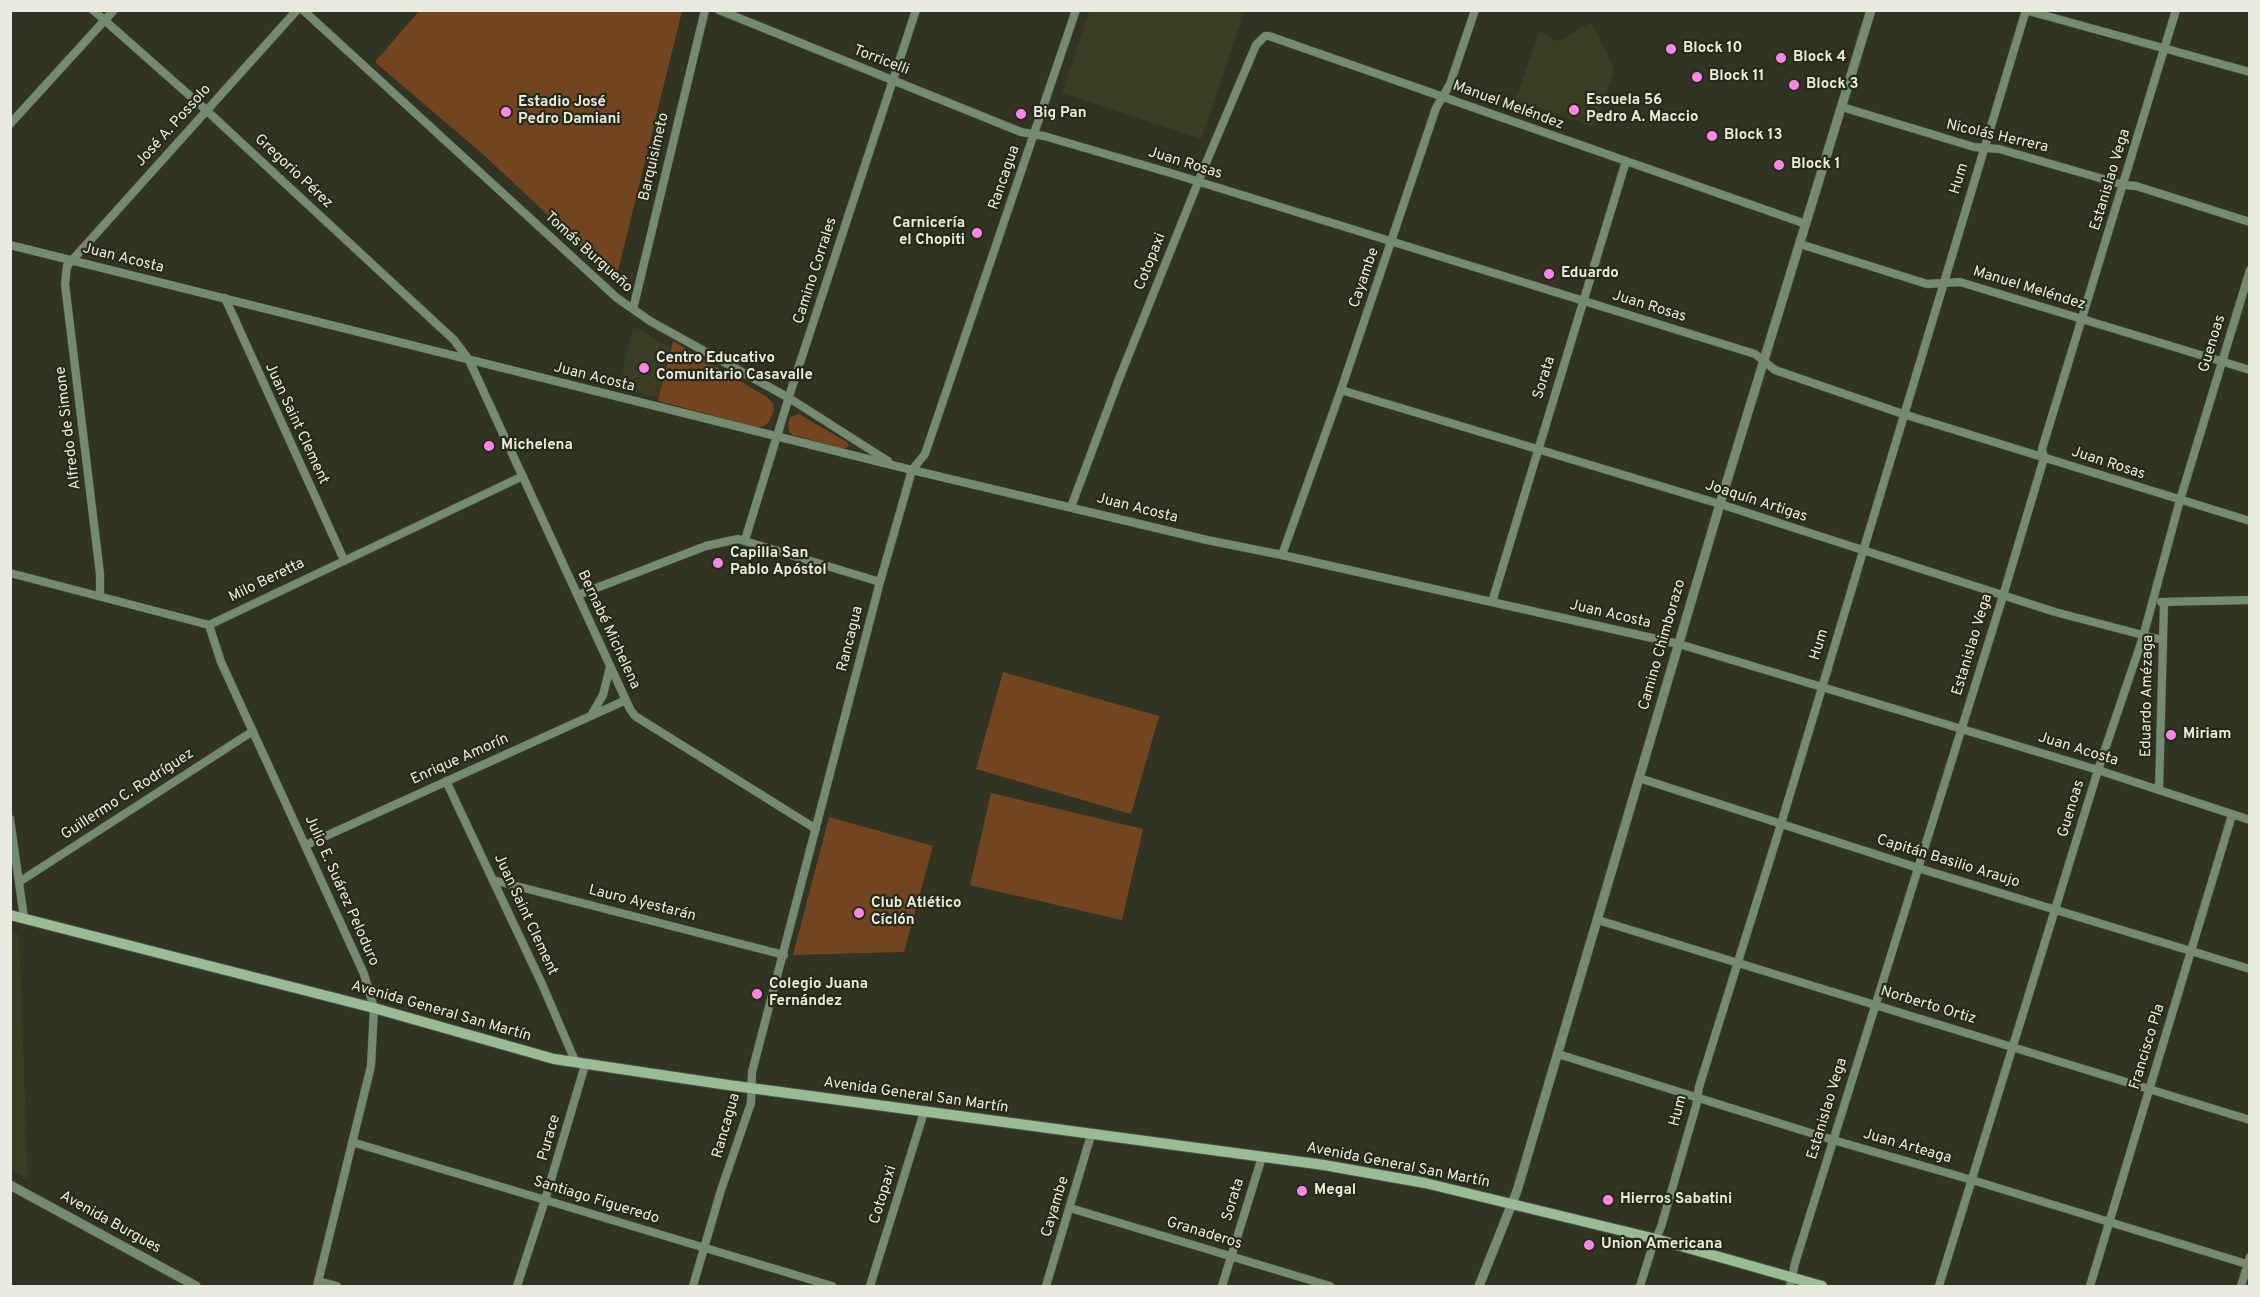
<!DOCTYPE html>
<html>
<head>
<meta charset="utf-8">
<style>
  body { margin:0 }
  #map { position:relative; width:2260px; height:1297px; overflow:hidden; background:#323423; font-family:Overpass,sans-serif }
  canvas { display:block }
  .frame { position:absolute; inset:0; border:12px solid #e9ebe0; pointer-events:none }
</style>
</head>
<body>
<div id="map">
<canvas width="2260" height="1297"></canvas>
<div class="frame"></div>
</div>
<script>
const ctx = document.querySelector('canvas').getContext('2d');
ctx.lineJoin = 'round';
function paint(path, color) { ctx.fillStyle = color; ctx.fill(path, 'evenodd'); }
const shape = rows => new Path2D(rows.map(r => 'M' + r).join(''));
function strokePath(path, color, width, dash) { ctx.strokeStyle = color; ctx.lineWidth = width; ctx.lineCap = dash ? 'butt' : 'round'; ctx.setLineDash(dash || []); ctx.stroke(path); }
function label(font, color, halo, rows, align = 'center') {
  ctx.font = font + ' Overpass,sans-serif'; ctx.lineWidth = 4.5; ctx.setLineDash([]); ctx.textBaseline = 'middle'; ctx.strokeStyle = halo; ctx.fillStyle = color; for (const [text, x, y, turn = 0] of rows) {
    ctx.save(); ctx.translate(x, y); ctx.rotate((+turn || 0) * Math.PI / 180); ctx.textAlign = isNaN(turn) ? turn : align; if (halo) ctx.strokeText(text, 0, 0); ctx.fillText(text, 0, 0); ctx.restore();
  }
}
paint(shape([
  [1089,11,1244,11,1201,139,1062,93],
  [1591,23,1614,69,1595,127,1516,100,1540,30,1557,41],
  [633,326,670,348,659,398,618,388],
  [11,933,19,935,28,1179,11,1170]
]), '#3a3d24');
paint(shape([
  [420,10,682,11,616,279,485,156,375,62],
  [673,341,767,397,773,404,774,410,769,422,764,426,757,427,658,401],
  [799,414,847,442,849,446,844,449,790,434,788,425,790,417],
  [1003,672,1159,716,1131,814,976,769],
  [991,793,1143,829,1122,920,970,885],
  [829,817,933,846,904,952,793,955]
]), '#724520');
const minor = shape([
  [93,10,206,110,454,340,469,360,630,709,635,716,816,829],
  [303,10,617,298,650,321,789,398,888,461],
  [719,10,1021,132,1044,136,1174,174,1755,354,1775,370,1903,414,2250,521],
  [2025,10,2250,72],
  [1842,107,1974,147,1999,149,2124,185,2136,186,2250,222],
  [10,124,114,10],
  [1800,244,1927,284,1960,282,2250,370],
  [10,245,912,470,1207,540,1282,555,1679,644,2098,770,2250,820],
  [225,298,344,560],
  [633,309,705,10],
  [1341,390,1720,504,2055,612,2162,640],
  [1071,507,1119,379,1203,170,1256,45,1265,36,1269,36,1806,224],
  [745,540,792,387,916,10],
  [1282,555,1341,390,1436,108,1450,84,1475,10],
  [10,573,209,625,523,476],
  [100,595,100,574,65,284,67,266,297,10],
  [578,595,706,546,738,539,880,582],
  [1492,602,1626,161],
  [2161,602,2250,600],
  [209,625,221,662,364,974,374,1008,371,1066,317,1286],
  [592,714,603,695,610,667],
  [1639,778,1918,868,2250,969],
  [446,781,542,984,576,1063],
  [2159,790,2164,602],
  [10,819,24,918],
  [306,845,626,700],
  [493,880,784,955],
  [19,882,253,731],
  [1598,920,2250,1120],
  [1558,1054,1833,1140,1972,1180,2250,1265],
  [352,1142,832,1286],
  [1070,1208,1330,1286],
  [318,1281,337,1286],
  [517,1286,545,1200,585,1065],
  [693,1286,721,1190,751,1103,752,1072,880,582,912,470,925,454,1076,10],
  [870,1286,924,1112],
  [1046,1286,1091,1135],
  [1222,1286,1262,1157],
  [1640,1286,1652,1248,1661,1227,1696,1106,1699,1087,1781,824,2026,10],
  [1790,1286,1795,1263,2003,596,2044,458,2042,449,2176,10],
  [1939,1286,2098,770,2143,637,2180,500,2250,270],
  [2090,1286,2232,815],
  [2241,1286,2250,1257]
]);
const tertiary = shape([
  [10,1185,196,1286],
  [1479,1286,1517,1191,1720,504,1871,10]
]);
const secondary = shape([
  [10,915,374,1008,554,1059,728,1085,1324,1165,1425,1183,1656,1239,1822,1286]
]);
strokePath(minor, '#4f5141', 9);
strokePath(tertiary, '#4f5141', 10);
strokePath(secondary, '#4f5141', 12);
strokePath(minor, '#748a71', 8);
strokePath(tertiary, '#748a71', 9);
strokePath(secondary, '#99bc94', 10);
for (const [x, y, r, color] of [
  [1671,49,6,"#fa87e7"],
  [1781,58,6,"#fa87e7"],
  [1697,77,6,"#fa87e7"],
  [1794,85,6,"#fa87e7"],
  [1574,110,6,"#fa87e7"],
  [506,112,6,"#fa87e7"],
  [1021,114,6,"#fa87e7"],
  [1712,136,6,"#fa87e7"],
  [1779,165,6,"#fa87e7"],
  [977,233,6,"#fa87e7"],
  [1549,274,6,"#fa87e7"],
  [644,368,6,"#fa87e7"],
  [489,446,6,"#fa87e7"],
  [718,563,6,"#fa87e7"],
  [2171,735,6,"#fa87e7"],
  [859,913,6,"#fa87e7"],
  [757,994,6,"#fa87e7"],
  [1302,1191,6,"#fa87e7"],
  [1608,1200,6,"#fa87e7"],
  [1589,1245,6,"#fa87e7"]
]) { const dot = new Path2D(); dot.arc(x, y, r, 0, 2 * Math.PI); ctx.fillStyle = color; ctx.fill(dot); strokePath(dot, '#282a19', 2); }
label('bold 15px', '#e9ebe0', '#282a19', [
  ["Block 10",1683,49],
  ["Block 4",1793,58],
  ["Block 11",1709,77],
  ["Block 3",1806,85],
  ["Escuela 56",1586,101],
  ["Pedro A. Maccio",1586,118],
  ["Estadio José",518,103],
  ["Pedro Damiani",518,120],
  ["Big Pan",1033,114],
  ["Block 13",1724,136],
  ["Block 1",1791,165],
  ["Carnicería",965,224,"right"],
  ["el Chopiti",965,241,"right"],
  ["Eduardo",1561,274],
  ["Centro Educativo",656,359],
  ["Comunitario Casavalle",656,376],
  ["Michelena",501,446],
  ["Capilla San",730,554],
  ["Pablo Apóstol",730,571],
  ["Miriam",2183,735],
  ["Club Atlético",871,904],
  ["Cíclón",871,921],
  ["Colegio Juana",769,985],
  ["Fernández",769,1002],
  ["Megal",1314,1191],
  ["Hierros Sabatini",1620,1200],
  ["Union Americana",1601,1245]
], 'left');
label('15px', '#e9ebe0', '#282a19', [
  ["Torricelli",881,61,21],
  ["Manuel Meléndez",1508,106,20],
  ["José A. Possolo",174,126,-48],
  ["Nicolás Herrera",1997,137,13],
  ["Barquisimeto",655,157,-77],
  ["Juan Rosas",1185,164,17],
  ["Gregorio Pérez",293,172,43],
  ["Rancagua",1005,178,-71],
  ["Hum",1960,179,-73],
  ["Estanislao Vega",2111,180,-73],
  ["Tomás Burgueño",588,253,42],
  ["Juan Acosta",123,259,14],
  ["Cotopaxi",1151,262,-68],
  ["Camino Corrales",816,271,-72],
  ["Cayambe",1365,278,-71],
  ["Manuel Meléndez",2029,289,17],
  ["Juan Rosas",1649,307,17],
  ["Guenoas",2213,344,-73],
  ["Juan Acosta",594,378,14],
  ["Sorata",1545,378,-73],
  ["Juan Saint Clement",296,424,65],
  ["Alfredo de Simone",69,428,-97],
  ["Juan Rosas",2108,464,18],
  ["Joaquín Artigas",1756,502,18],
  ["Juan Acosta",1137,509,14],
  ["Milo Beretta",267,581,-26],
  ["Juan Acosta",1610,615,13],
  ["Bernabé Michelena",608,630,65],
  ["Rancagua",851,639,-76],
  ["Camino Chimborazo",1663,645,-74],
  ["Hum",1820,645,-73],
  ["Estanislao Vega",1973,645,-73],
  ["Eduardo Amézaga",2148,696,-89],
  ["Juan Acosta",2078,750,17],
  ["Enrique Amorín",460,760,-24],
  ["Guillermo C. Rodríguez",128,795,-33],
  ["Guenoas",2072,809,-73],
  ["Capitán Basilio Araujo",1948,862,17],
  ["Julio E. Suárez Peloduro",341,891,66],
  ["Lauro Ayestarán",642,904,14],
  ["Juan Saint Clement",525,915,65],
  ["Norberto Ortiz",1928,1006,17],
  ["Avenida General San Martín",441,1012,16],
  ["Francisco Pla",2148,1047,-73],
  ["Avenida General San Martín",916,1096,8],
  ["Estanislao Vega",1828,1109,-73],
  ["Hum",1679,1111,-76],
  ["Rancagua",727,1126,-74],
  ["Purace",550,1138,-74],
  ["Juan Arteaga",1907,1147,16],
  ["Avenida General San Martín",1398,1166,11],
  ["Cotopaxi",884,1195,-73],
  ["Sorata",1234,1200,-73],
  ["Santiago Figueredo",596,1201,17],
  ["Cayambe",1056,1207,-73],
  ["Avenida Burgues",110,1223,29],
  ["Granaderos",1204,1234,17]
]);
</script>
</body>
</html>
